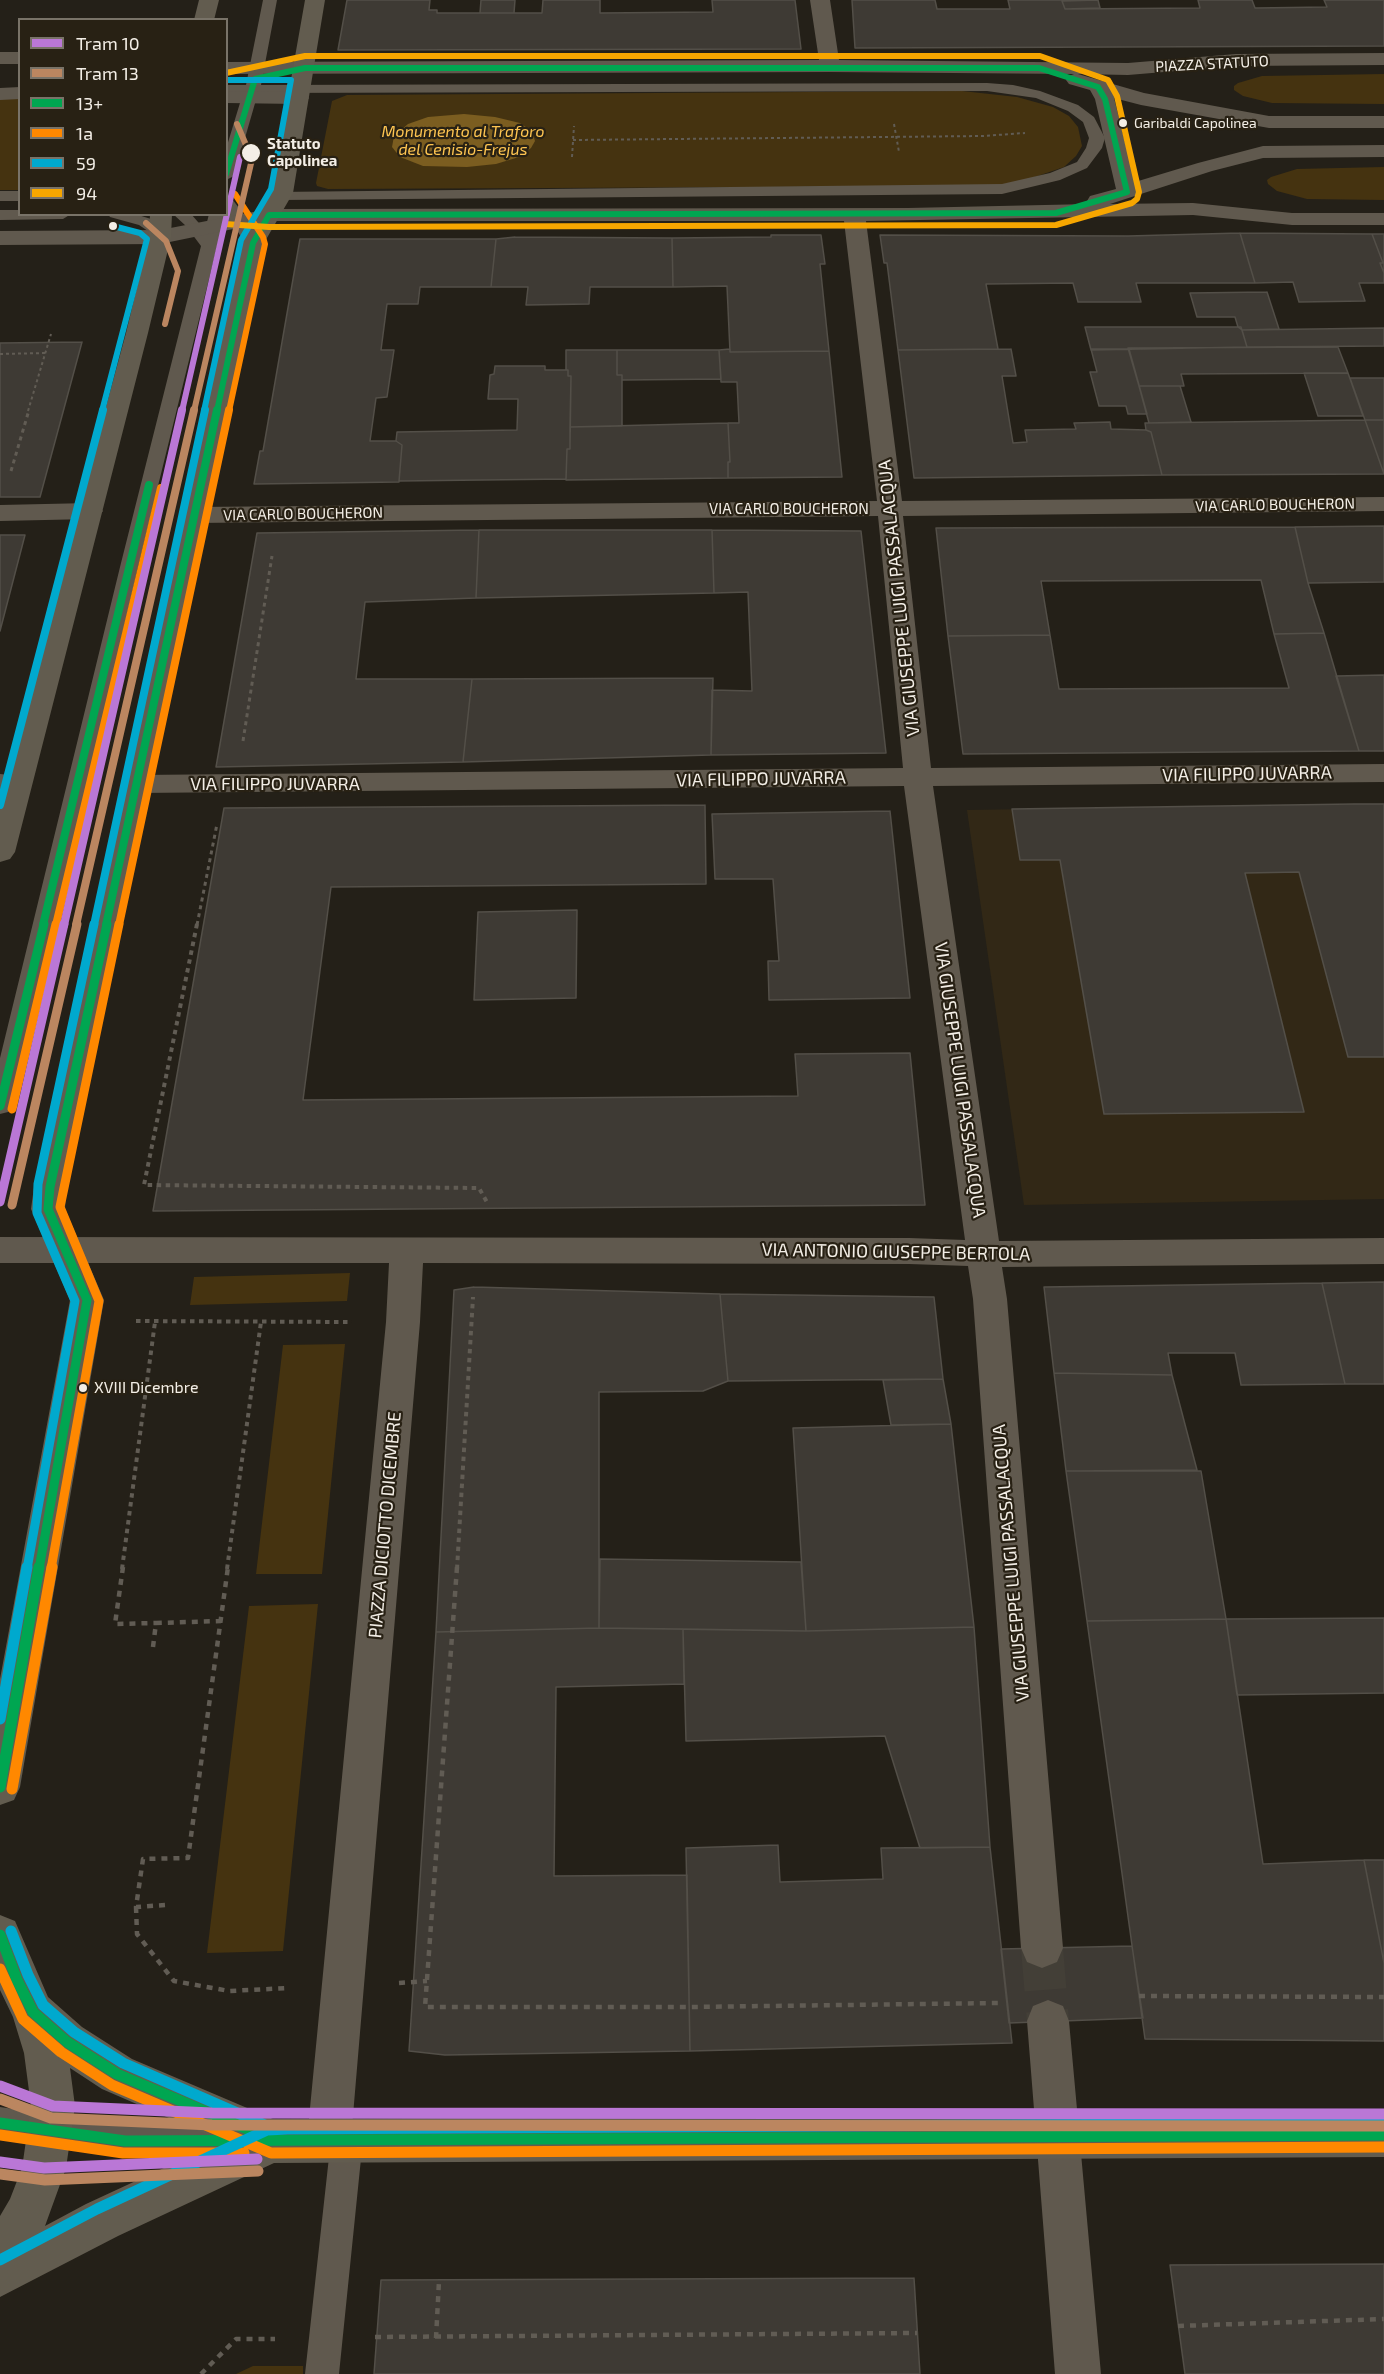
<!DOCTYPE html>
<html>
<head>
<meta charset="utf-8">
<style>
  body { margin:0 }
  #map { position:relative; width:1384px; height:2374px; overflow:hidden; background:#242018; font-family:"Exo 2",sans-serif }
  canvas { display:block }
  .legend { position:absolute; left:18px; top:18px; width:210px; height:198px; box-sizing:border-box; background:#282114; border:2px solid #797368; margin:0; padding:8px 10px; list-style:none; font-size:18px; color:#f3eee6 }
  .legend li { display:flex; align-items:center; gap:12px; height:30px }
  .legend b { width:30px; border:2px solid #797368 }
</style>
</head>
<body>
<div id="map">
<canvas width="1384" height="2374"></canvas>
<ul class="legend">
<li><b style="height:8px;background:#ba77d6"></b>Tram 10</li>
<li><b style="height:8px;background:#bb8660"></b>Tram 13</li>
<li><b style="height:8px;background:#00a651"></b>13+</li>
<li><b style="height:8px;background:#f80"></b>1a</li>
<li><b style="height:8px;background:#00a9ce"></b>59</li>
<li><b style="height:8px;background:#f7a600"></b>94</li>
</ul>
</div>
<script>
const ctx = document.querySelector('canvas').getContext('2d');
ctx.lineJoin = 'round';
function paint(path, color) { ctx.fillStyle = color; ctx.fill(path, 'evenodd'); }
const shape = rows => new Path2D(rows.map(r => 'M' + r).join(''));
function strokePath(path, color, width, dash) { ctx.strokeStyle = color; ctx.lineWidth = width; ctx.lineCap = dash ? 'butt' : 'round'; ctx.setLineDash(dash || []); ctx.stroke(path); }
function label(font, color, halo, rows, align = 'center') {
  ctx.font = font + ' "Exo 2",sans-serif'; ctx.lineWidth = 4.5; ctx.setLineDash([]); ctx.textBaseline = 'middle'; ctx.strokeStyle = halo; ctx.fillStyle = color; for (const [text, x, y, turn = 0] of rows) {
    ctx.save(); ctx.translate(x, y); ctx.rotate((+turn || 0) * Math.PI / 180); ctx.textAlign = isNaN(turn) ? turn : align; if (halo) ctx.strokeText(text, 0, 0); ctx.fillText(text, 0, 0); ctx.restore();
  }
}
paint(shape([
  [1384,804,1384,1199,1024,1205,967,810]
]), '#322816');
paint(shape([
  [1384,74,1384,104,1272,103,1243,96,1234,90,1234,86,1238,83,1262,76],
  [962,91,1017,97,1053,107,1069,116,1078,127,1082,146,1076,156,1064,167,1020,182,990,186,328,189,317,186,316,183,332,101,347,95],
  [19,97,19,190,0,190,0,98],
  [1384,167,1384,200,1307,199,1277,191,1268,184,1267,180,1271,177,1297,169],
  [350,1273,347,1301,190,1305,194,1277],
  [345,1344,322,1574,256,1574,283,1345],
  [318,1604,283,1951,207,1953,249,1606],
  [253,2366,303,2366,303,2374,236,2374]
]), '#453310');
paint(shape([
  [464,114,495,117,520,123,532,131,535,141,531,148,519,157,496,164,467,167,423,166,400,157,392,147,394,136,408,124,428,117]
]), '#7b5d20');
const building = shape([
  [347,0,430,0,429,10,437,10,437,13,542,13,543,0,600,0,600,13,713,12,712,0,795,0,801,49,338,50,347,0],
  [481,0,515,0,514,13,480,13,481,0],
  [852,0,935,0,937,9,1010,9,1008,0,1070,0,1062,1,1065,9,1200,8,1198,0,1252,0,1255,8,1327,7,1324,0,1384,0,1384,46,855,48,852,0],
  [1098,0,1100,8,1065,9,1062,1,1098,0],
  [1240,233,1255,283,1136,283,1141,302,1078,302,1073,283,986,284,998,349,898,350,887,263,884,263,880,235,1128,236,1240,233],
  [1240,233,1372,234,1383,263,1380,263,1384,273,1384,283,1359,283,1365,301,1299,302,1293,282,1255,283,1240,233],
  [1372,234,1384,234,1384,273,1380,263,1383,263,1372,234],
  [771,235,821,235,825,264,820,264,829,351,730,352,727,286,673,287,672,238,771,237,771,235],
  [515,237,672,238,673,287,590,287,589,304,526,305,528,287,491,287,496,239,515,237],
  [300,239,496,239,491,287,420,287,418,304,387,304,381,350,394,350,387,397,376,398,370,441,396,441,402,445,399,482,254,484,260,451,263,451,300,239],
  [1267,292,1279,329,1242,330,1238,327,1235,317,1197,317,1190,293,1267,292],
  [1085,327,1241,327,1247,347,1091,350,1085,327],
  [1384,328,1384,346,1247,347,1242,330,1384,328],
  [82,342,40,497,0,497,0,343,82,342],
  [1338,347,1348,373,1181,374,1184,386,1139,386,1128,348,1338,347],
  [730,349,730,352,829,351,842,477,728,478,728,462,730,462,728,423,739,423,737,382,721,382,719,350,730,349],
  [1011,349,1016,376,1002,376,1013,443,1027,442,1025,430,1076,429,1074,423,1110,422,1111,429,1146,430,1151,432,1162,475,914,478,898,350,1011,349],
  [1091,349,1129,349,1147,414,1128,414,1126,406,1099,406,1090,372,1097,372,1091,349],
  [566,350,617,350,617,375,622,375,622,426,570,427,571,376,568,376,568,370,566,370,566,350],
  [617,350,719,350,721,379,622,380,622,375,617,375,617,350],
  [495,366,545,366,545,370,568,370,568,376,571,376,570,449,567,449,566,479,399,481,402,445,396,441,397,432,517,430,518,399,488,399,490,375,494,374,495,366],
  [1304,373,1348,373,1363,416,1318,416,1304,373],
  [1350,378,1384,378,1384,420,1365,420,1350,378],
  [1139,386,1180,386,1191,422,1149,423,1139,386],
  [1365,420,1384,474,1162,475,1151,432,1146,430,1145,423,1365,420],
  [1365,420,1384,420,1384,474,1365,420],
  [728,423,730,462,728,462,728,478,566,480,567,449,570,449,570,427,728,423],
  [1384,526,1384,582,1308,583,1295,527,1384,526],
  [1295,527,1308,583,1324,633,1274,634,1261,580,1041,581,1050,635,948,636,936,528,1295,527],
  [479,530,712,530,714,593,476,598,479,530],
  [479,530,476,598,365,602,356,679,472,679,463,762,216,767,257,533,479,530],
  [712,530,861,531,886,753,711,755,712,690,752,691,748,592,714,593,712,530],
  [0,535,25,535,0,631,0,535],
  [1324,633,1359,751,963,754,948,636,1050,635,1059,689,1289,688,1274,634,1324,633],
  [1384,675,1384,751,1359,751,1336,676,1384,675],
  [713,678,711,755,463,762,472,679,713,678],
  [1354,804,1384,804,1384,1057,1348,1057,1299,872,1245,873,1304,1112,1104,1114,1060,860,1020,860,1012,809,1354,804],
  [705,805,706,884,331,887,303,1100,798,1096,795,1054,910,1053,925,1205,153,1211,224,808,705,805],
  [890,811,910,998,769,1000,768,961,779,961,773,879,715,879,712,814,890,811],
  [577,910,576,998,474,1000,478,912,577,910],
  [1384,1282,1384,1384,1345,1384,1322,1283,1384,1282],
  [1322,1283,1345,1384,1241,1385,1235,1353,1168,1353,1172,1375,1054,1373,1044,1287,1322,1283],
  [474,1287,720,1294,728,1381,703,1391,599,1392,599,1628,436,1632,454,1290,474,1287],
  [720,1294,934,1297,943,1379,728,1381,720,1294],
  [1054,1373,1172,1375,1197,1470,1066,1471,1054,1373],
  [943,1379,951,1424,891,1425,883,1380,943,1379],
  [951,1424,974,1627,806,1631,793,1428,951,1424],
  [1066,1471,1201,1471,1226,1619,1087,1621,1066,1471],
  [600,1559,801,1562,806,1631,599,1628,600,1559],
  [1384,1618,1384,1693,1237,1695,1226,1619,1384,1618],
  [1226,1619,1263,1864,1364,1860,1384,1963,1384,2041,1145,2039,1087,1621,1226,1619],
  [974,1627,990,1847,920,1848,885,1736,686,1741,683,1629,806,1631,974,1627],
  [599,1628,683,1629,684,1684,556,1687,554,1876,687,1875,690,2051,445,2055,409,2051,436,1632,599,1628],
  [778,1845,780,1882,883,1879,881,1848,990,1847,1012,2043,690,2051,686,1848,778,1845],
  [1364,1860,1384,1860,1384,1963,1364,1860],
  [1132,1946,1143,2018,1009,2023,1001,1949,1132,1946],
  [1384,2264,1384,2374,1185,2374,1170,2265,1384,2264],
  [914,2278,920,2374,374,2374,381,2280,914,2278]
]);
paint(building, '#3e3a34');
strokePath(building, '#534f48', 1.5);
strokePath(shape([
  [1042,1948,1048,2021]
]), '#433f37', 42, [42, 21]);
strokePath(shape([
  [894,124,899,152],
  [573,140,983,136,1025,133],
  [572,157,574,126],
  [0,354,46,353],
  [28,411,51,334]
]), '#615c54', 2, [3, 3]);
strokePath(shape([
  [11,471,29,410],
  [243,741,272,556],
  [197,925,217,824]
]), '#615c54', 3, [4, 4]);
strokePath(shape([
  [197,924,144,1185,479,1188,488,1204],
  [136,1321,352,1322],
  [122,1569,155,1322],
  [227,1569,261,1322],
  [457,1569,473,1297]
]), '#615c54', 4, [4.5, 4.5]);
strokePath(shape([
  [123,1567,115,1624,156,1623],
  [457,1567,425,2007,690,2007,999,2003],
  [153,1647,156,1623,221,1621],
  [165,1905,136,1907,143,1859,188,1858,228,1567],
  [136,1907,137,1934,174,1981,229,1991,289,1988],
  [399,1983,427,1981],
  [1139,1996,1384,1997],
  [1178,2326,1384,2319],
  [375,2337,917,2333],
  [436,2338,439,2281],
  [201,2374,236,2339,275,2339]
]), '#615c54', 4.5, [6, 6]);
paint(shape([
  [263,0,277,0,261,85,987,83,1013,85,1040,91,1078,105,1094,117,1105,138,1102,148,1087,168,1060,180,1002,194,281,200,273,195,276,192,1002,184,1050,173,1077,162,1086,148,1089,138,1083,122,1068,111,1036,98,987,91,258,93,234,176,226,180,226,149,243,93,226,93,226,85,246,85,263,0],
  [0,191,20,191,20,201,0,201,0,191],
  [226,197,232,199,243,213,261,243,259,246,253,248,245,243,226,213,226,197],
  [0,210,20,210,20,214,71,214,63,219,0,220,0,210],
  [108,214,135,214,151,219,160,225,168,237,160,242,154,240,148,231,139,225,110,217,108,214],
  [173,214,191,214,205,230,209,214,225,214,139,563,12,1106,8,1112,0,1114,0,1058,121,563,201,246,186,226,173,214],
  [0,2107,125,2125,254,2125,265,2130,270,2141,265,2152,254,2157,125,2157,0,2139,0,2107],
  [347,2123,358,2128,363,2139,339,2374,305,2374,331,2139,336,2128,347,2123]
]), '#60594e');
paint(shape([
  [810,0,830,0,839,60,1128,63,1236,54,1384,53,1384,65,1236,66,1128,75,1078,74,1144,93,1269,116,1384,116,1384,128,1269,128,1141,105,1114,98,1135,182,1198,163,1263,146,1384,145,1384,157,1263,158,1212,171,1110,204,1193,203,1292,213,1384,213,1384,225,1292,225,1193,215,866,221,902,501,1384,497,1384,511,903,516,931,768,1384,764,1384,782,933,786,999,1241,1384,1238,1384,1264,1002,1267,1007,1299,1063,1948,1057,1962,1042,1968,1027,1962,1021,1948,973,1299,968,1266,909,1264,423,1263,420,1322,351,2139,345,2155,329,2161,313,2155,307,2139,386,1322,389,1263,0,1263,0,1237,909,1238,965,1240,904,786,137,793,127,790,123,784,127,778,137,775,903,768,878,516,195,523,186,520,182,515,186,510,195,507,877,501,844,221,269,221,261,220,258,215,261,210,269,209,908,208,1090,204,1087,201,1090,196,1116,189,1095,99,1090,90,1069,84,1066,80,1069,76,1074,74,830,72,226,74,226,62,819,60,810,0],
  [0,52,20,52,20,64,0,64,0,52],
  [20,87,20,99,0,100,0,88,20,87],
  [226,91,299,92,306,94,309,98,306,102,299,104,226,103,226,91],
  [90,503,99,506,103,511,99,516,90,519,0,521,0,505,90,503],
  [0,774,28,777,32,783,28,789,0,792,0,774],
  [1048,2000,1063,2006,1069,2021,1101,2374,1055,2374,1027,2021,1033,2006,1048,2000]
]), '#60594e');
paint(shape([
  [269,209,277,210,280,215,277,220,160,244,0,245,0,231,160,230,269,209]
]), '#60594e');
paint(shape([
  [199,0,219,0,214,20,194,20,199,0],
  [305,0,325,0,293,193,264,243,66,1187,65,1209,104,1300,20,1787,14,1800,0,1805,0,1679,70,1300,31,1209,34,1187,242,243,271,193,305,0],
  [150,214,172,214,171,237,148,333,15,852,10,859,0,862,0,798,126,333,149,237,150,214],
  [0,1915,15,1921,48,1997,82,2027,132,2059,273,2119,1384,2113,1384,2157,274,2163,118,2236,0,2297,0,2216,10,2199,22,2168,31,2106,24,2053,13,2017,0,1990,0,1915],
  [70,2068,102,2089,222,2141,86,2204,45,2226,66,2168,75,2106,70,2068]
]), '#625c4f');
strokePath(shape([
  [217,411,253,243,269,215,1056,213,1127,192,1105,99,1098,87,1039,68,305,68,255,79,226,174]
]), '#00a651', 6);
strokePath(shape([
  [43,925,149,485],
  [106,925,217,410]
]), '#00a651', 8);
strokePath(shape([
  [0,1106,44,924],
  [39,1569,87,1300,48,1209,50,1187,107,924]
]), '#00a651', 9);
strokePath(shape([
  [0,1787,39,1567],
  [0,1935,17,1980,33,2012,67,2042,117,2074,247,2129],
  [0,2123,125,2141,1384,2135]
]), '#00a651', 11);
strokePath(shape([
  [229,411,265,244,263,237,235,194]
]), '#f80', 6);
strokePath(shape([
  [56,925,161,488],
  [119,925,229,410]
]), '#f80', 8);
strokePath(shape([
  [12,1109,56,924],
  [51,1569,99,1301,60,1207,119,924]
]), '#f80', 9);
strokePath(shape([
  [12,1789,52,1567],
  [0,1969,23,2019,61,2052,112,2085,271,2153,1384,2147],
  [0,2135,123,2153,244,2153]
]), '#f80', 11);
strokePath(shape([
  [102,411,147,239,140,233,113,226],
  [204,411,241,240,271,189,291,80,226,80]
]), '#00a9ce', 6);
strokePath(shape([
  [0,805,103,410],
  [94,925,205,410]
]), '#00a9ce', 8);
strokePath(shape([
  [27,1569,75,1301,37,1213,38,1184,94,924]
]), '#00a9ce', 9);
strokePath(shape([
  [0,1719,27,1567],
  [11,1931,28,1975,43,2005,74,2032,123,2063,274,2129,1384,2123],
  [0,2260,97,2209,267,2130,308,2128]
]), '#00a9ce', 11);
strokePath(shape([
  [225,224,269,227,1056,225,1132,203,1137,199,1139,192,1117,96,1108,80,1040,56,305,56,226,73]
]), '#f7a600', 6);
strokePath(shape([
  [182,411,240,157]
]), '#ba77d6', 6);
strokePath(shape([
  [64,925,182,410]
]), '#ba77d6', 8);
strokePath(shape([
  [0,1202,64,924]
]), '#ba77d6', 9);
strokePath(shape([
  [0,2086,53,2106,212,2113,1384,2114],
  [0,2162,44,2168,257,2159]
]), '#ba77d6', 11);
strokePath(shape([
  [146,223,166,241,178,271,165,324],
  [194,411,252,159,237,124]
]), '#bb8660', 6);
strokePath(shape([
  [76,925,194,410]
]), '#bb8660', 8);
strokePath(shape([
  [12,1205,77,924]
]), '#bb8660', 9);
strokePath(shape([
  [0,2099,51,2118,212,2125,1384,2126],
  [0,2174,45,2180,258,2171]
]), '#bb8660', 11);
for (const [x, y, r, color] of [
  [1123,123,5,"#f3eee6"],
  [251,153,10,"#f3eee6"],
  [113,226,5,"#f3eee6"],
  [83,1388,5,"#f3eee6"]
]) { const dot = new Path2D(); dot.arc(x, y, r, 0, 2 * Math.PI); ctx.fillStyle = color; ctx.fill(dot); strokePath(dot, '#282114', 2); }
label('14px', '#f3eee6', '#282114', [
  ["Garibaldi Capolinea",1134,123]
], 'left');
label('15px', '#f3eee6', '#282114', [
  ["PIAZZA STATUTO",1212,64,-3],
  ["VIA CARLO BOUCHERON",1275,505,-1],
  ["VIA CARLO BOUCHERON",789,509],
  ["VIA CARLO BOUCHERON",303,514,-1]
]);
label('bold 15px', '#f3eee6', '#282114', [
  ["Statuto",267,144],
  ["Capolinea",267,161]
], 'left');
label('italic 16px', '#fec551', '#282114', [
  ["Monumento al Traforo",463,132],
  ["del Cenisio-Frejus",463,150]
]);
label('16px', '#f3eee6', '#282114', [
  ["XVIII Dicembre",94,1388]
], 'left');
label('18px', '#f3eee6', '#282114', [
  ["VIA GIUSEPPE LUIGI PASSALACQUA",899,598,-96],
  ["VIA FILIPPO JUVARRA",1247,774,-1],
  ["VIA FILIPPO JUVARRA",761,779,-1],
  ["VIA FILIPPO JUVARRA",275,784],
  ["VIA GIUSEPPE LUIGI PASSALACQUA",960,1080,82],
  ["VIA ANTONIO GIUSEPPE BERTOLA",896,1252,1],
  ["PIAZZA DICIOTTO DICEMBRE",385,1525,-85],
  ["VIA GIUSEPPE LUIGI PASSALACQUA",1011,1563,-95]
]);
</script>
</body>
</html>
